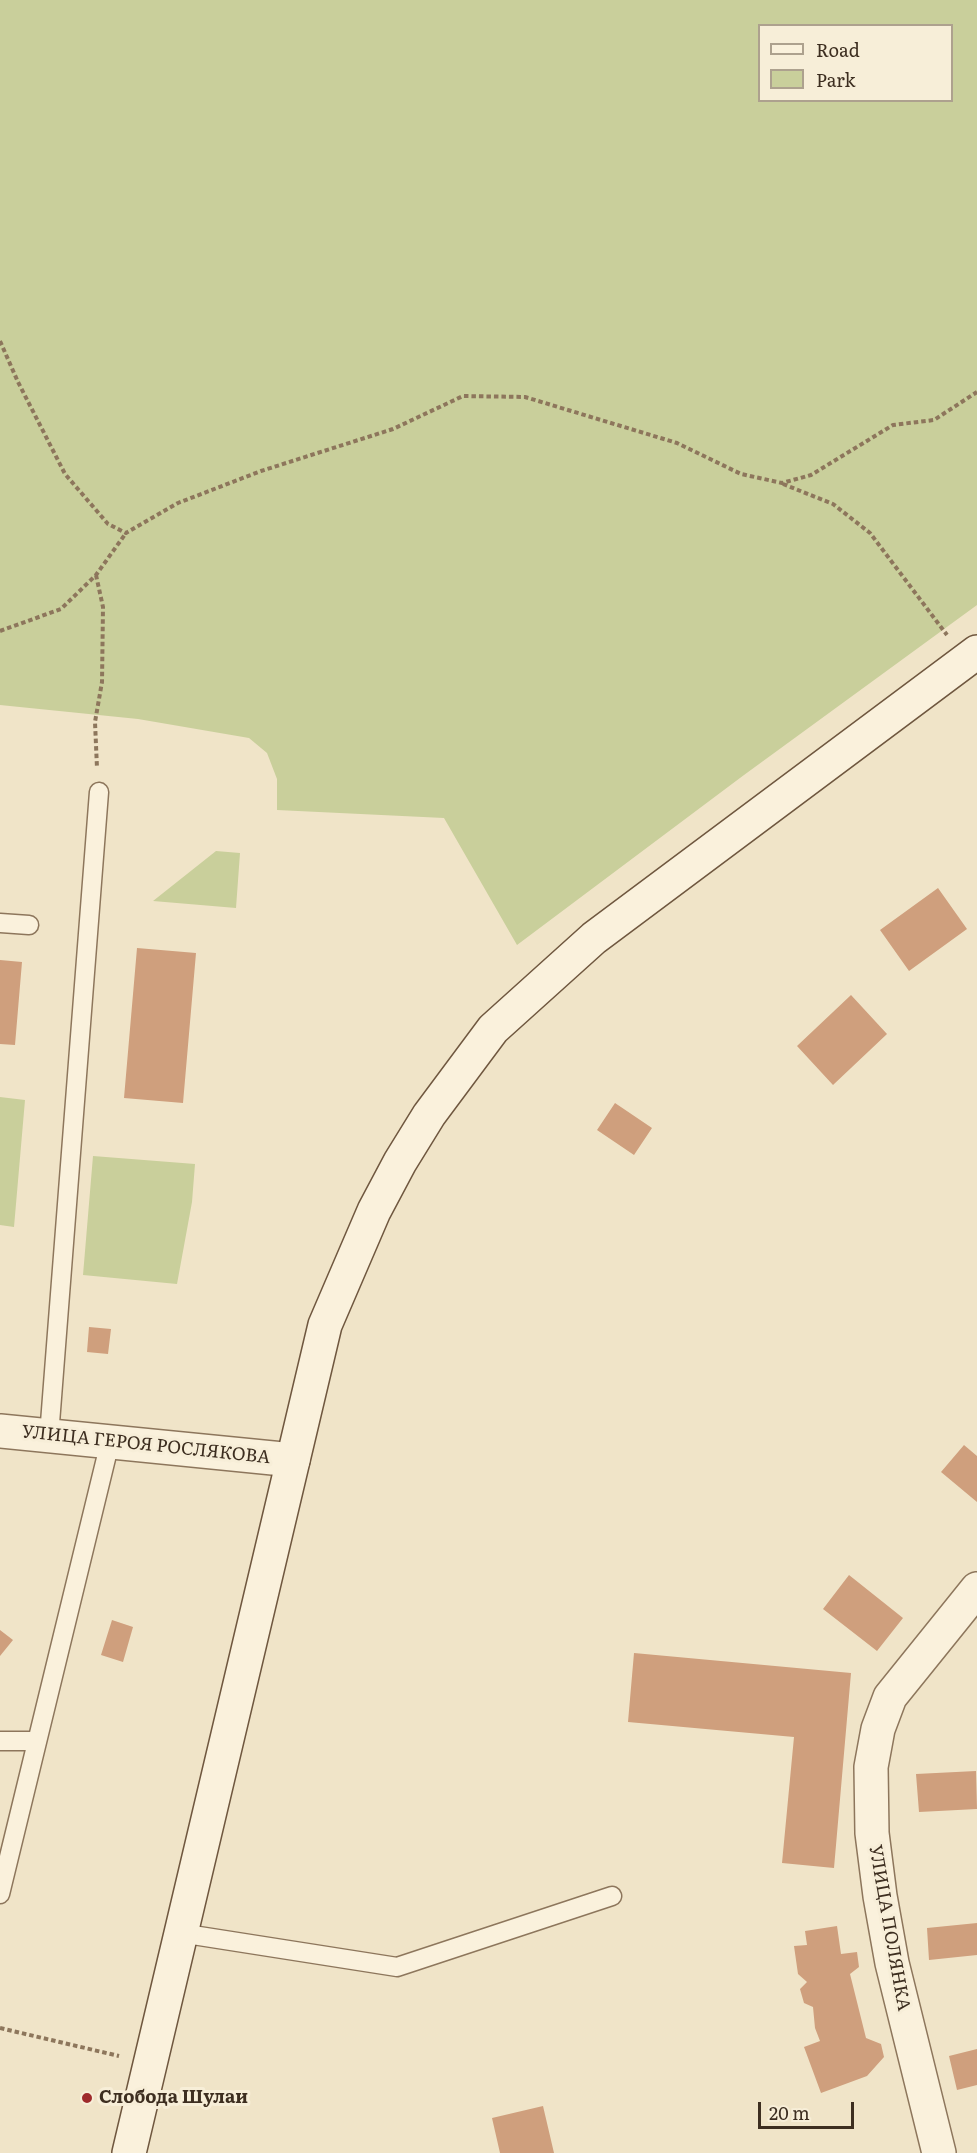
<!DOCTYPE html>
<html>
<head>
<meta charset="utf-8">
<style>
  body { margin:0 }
  #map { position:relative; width:977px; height:2153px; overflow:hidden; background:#f0e4c8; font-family:Literata,serif }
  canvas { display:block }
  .legend { position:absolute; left:758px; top:24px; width:195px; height:78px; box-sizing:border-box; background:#f7eed8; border:2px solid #ada18e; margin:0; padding:8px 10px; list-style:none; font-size:18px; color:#3d2e20 }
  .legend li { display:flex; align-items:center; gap:12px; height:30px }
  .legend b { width:30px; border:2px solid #ada18e }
  .scale { position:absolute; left:758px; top:2102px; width:96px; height:27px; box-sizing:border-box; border:3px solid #3d2e20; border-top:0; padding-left:8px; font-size:18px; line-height:21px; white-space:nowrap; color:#3d2e20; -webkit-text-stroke:4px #f7eed8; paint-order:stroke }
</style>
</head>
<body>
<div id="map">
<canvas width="977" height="2153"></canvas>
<ul class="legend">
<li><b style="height:8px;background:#faf1dc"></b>Road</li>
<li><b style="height:16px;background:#c9cf9b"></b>Park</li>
</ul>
<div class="scale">20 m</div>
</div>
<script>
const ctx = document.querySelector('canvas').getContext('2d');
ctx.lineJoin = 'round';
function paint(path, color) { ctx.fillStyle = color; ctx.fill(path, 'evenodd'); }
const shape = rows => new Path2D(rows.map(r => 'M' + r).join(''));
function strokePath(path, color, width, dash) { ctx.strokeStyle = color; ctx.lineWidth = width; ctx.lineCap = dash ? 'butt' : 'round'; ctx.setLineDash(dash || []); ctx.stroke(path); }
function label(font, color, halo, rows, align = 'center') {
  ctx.font = font + ' Literata,serif'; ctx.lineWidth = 6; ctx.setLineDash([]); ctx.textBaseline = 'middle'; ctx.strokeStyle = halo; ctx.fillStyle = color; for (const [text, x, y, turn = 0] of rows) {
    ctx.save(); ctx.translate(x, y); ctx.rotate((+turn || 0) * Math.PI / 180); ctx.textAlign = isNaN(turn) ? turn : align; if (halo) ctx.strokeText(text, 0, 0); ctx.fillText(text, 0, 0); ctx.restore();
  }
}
paint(shape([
  [0,0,977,0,977,605,744,775,517,945,444,818,277,810,277,779,267,753,249,738,138,719,0,705],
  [760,26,952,26,952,100,760,100],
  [216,851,240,853,236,908,153,901],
  [0,1097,25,1100,14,1227,0,1225],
  [93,1156,195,1164,192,1202,177,1284,83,1275]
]), '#c9cf9b');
paint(shape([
  [938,888,967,929,909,971,880,930],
  [137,948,196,953,183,1103,124,1098],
  [0,960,22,962,15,1045,0,1044],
  [851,995,887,1034,833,1085,797,1046],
  [615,1103,652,1128,634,1155,597,1130],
  [89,1327,111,1329,108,1354,87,1352],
  [964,1445,977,1456,977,1502,941,1472],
  [849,1575,903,1618,877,1651,823,1609],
  [112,1620,133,1627,123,1662,101,1655],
  [0,1630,13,1640,0,1656],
  [634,1653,851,1673,834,1868,782,1863,794,1737,628,1722],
  [976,1771,977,1809,919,1812,916,1774],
  [977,1923,977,1955,929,1960,927,1928],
  [837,1926,841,1954,857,1952,859,1967,850,1974,866,2038,881,2044,884,2057,867,2076,821,2093,804,2047,820,2041,815,2028,813,2007,804,2003,800,1989,807,1982,798,1974,794,1946,807,1945,805,1931],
  [977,2049,977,2085,957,2090,949,2056],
  [543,2106,554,2153,500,2153,492,2118]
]), '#cf9f7d');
const lane = shape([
  [0,923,29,925],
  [49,1436,99,792],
  [0,1741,37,1741],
  [0,1894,110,1442],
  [180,1933,397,1967,612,1896]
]);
const street = shape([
  [0,1431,293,1460],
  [939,2153,892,1963,880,1896,872,1833,871,1767,878,1729,890,1697,977,1589]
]);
const secondary = shape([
  [129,2153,325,1325,374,1211,400,1162,429,1115,493,1029,594,938,977,652]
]);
strokePath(lane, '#8d765c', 21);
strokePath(street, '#8d765c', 36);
strokePath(secondary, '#6f573f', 36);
strokePath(shape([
  [0,341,18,382,65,474,108,524,126,533,178,503,261,471,393,429,463,396,525,397,677,443,741,474,782,483,811,475,893,425,934,420,977,392],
  [783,484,833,504,870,533,947,635],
  [96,575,103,607,102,682,95,722,97,768],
  [0,631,61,609,96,575,126,533],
  [0,2028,119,2056]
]), '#8d765c', 4, [4.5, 3]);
strokePath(lane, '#faf1dc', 18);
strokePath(street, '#faf1dc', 33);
strokePath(secondary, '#faf1dc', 33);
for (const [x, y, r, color] of [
  [87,2098,6,"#9e2a2b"]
]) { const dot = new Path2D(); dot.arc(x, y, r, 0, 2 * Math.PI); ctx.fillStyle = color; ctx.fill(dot); strokePath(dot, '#f7eed8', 2); }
label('18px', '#3d2e20', '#f7eed8', [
  ["УЛИЦА ГЕРОЯ РОСЛЯКОВА",146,1445,6],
  ["УЛИЦА ПОЛЯНКА",889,1928,80]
]);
label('bold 18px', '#3d2e20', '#f7eed8', [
  ["Слобода Шулаи",99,2098]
], 'left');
</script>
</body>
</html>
